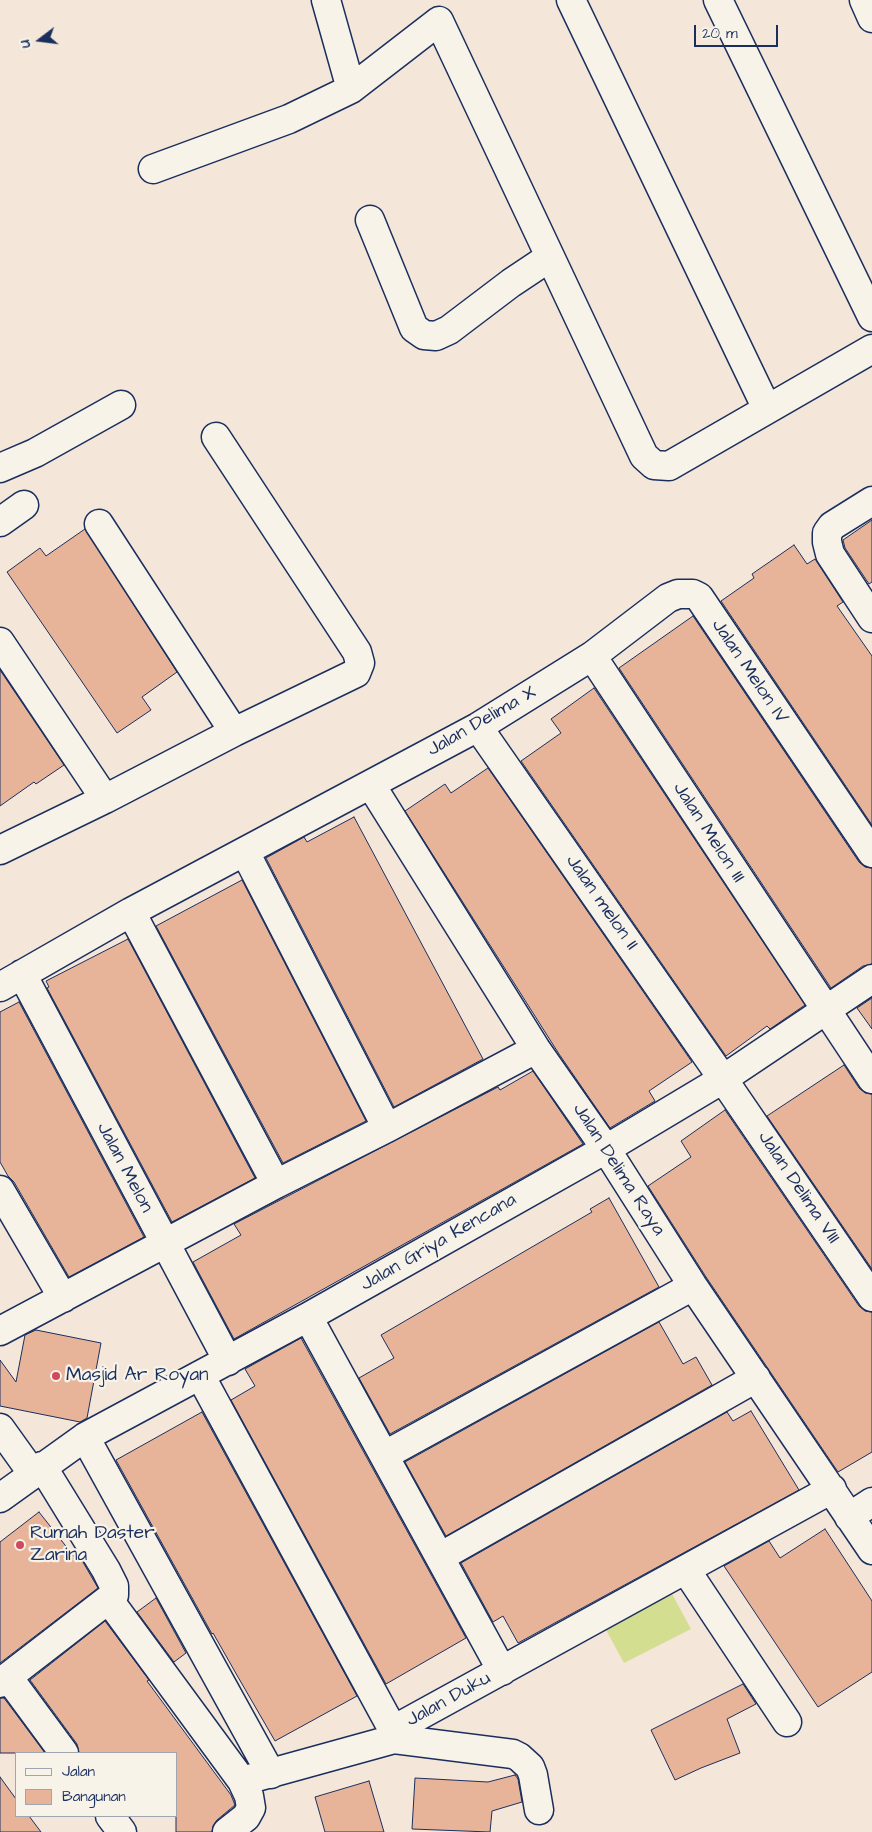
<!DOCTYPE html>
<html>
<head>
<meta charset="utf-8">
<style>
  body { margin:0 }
  #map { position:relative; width:872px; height:1832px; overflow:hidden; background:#f4e6d8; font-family:"Architects Daughter",sans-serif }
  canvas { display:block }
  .legend { position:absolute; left:15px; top:1752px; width:162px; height:65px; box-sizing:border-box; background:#f7f3e8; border:1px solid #9fa5b1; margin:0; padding:6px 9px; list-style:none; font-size:15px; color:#1b2f5e }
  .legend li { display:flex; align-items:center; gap:10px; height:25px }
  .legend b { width:25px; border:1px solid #9fa5b1 }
  .north { position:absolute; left:15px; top:15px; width:50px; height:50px; -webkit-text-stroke:4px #f7f3e8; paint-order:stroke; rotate:255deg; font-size:14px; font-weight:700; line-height:20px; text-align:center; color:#1b2f5e }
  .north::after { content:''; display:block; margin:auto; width:18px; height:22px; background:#1b2f5e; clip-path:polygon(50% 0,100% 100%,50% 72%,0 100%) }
  .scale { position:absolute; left:694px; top:25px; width:84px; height:22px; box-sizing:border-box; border:2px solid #1b2f5e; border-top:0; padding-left:6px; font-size:15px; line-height:18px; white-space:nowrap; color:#1b2f5e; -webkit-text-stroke:4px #f7f3e8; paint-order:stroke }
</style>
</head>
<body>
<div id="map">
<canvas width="872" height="1832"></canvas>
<ul class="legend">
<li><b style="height:6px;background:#f7f3e8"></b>Jalan</li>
<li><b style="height:14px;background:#e7b499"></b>Bangunan</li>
</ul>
<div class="north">U</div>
<div class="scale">20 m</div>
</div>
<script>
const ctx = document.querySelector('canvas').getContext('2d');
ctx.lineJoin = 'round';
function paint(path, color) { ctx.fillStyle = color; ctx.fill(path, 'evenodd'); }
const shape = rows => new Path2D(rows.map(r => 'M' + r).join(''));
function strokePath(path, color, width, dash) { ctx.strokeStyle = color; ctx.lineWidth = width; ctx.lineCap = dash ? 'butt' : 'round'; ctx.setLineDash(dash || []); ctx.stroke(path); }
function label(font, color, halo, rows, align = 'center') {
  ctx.font = font + ' "Architects Daughter",sans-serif'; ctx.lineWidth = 4.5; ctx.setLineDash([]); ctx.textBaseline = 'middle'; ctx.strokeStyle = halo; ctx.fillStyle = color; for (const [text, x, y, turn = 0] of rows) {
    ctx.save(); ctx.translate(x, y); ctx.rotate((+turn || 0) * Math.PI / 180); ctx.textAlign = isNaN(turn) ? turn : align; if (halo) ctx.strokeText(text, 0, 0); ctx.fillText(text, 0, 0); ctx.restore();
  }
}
paint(shape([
  [671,1592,691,1629,624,1663,605,1628]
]), '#d3de91');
const building = shape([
  [872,520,872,582,869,584,845,548,843,540,872,520],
  [85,529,177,672,142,697,151,710,117,733,7,572,40,548,46,556,85,529],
  [794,545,807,564,815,559,843,602,837,606,872,656,872,825,721,601,754,578,752,574,794,545],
  [693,616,859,862,865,867,872,868,872,964,863,966,831,988,619,668,693,616],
  [0,670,64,765,36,784,34,782,0,806,0,670],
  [594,688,805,1005,770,1029,767,1026,726,1056,521,761,561,733,551,719,594,688],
  [488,768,692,1062,649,1091,655,1101,610,1128,559,1054,405,811,445,784,451,793,488,768],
  [354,817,483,1059,394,1107,266,858,304,837,307,842,354,817],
  [242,880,366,1121,283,1163,156,926,242,880],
  [128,939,255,1178,172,1222,47,988,49,987,46,981,128,939],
  [872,998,872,1029,857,1008,872,998],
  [19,1002,144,1237,69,1277,14,1182,8,1176,0,1162,0,1012,19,1002],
  [844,1065,859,1088,865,1093,872,1094,872,1269,767,1116,844,1065],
  [533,1071,583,1144,234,1339,193,1262,241,1235,234,1224,498,1087,500,1090,533,1071],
  [725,1110,859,1306,865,1311,872,1312,872,1452,838,1472,706,1277,648,1186,691,1157,681,1141,725,1110],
  [609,1198,659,1287,390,1434,359,1378,394,1358,381,1335,592,1212,590,1209,609,1198],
  [659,1322,683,1364,696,1357,712,1385,446,1536,405,1462,659,1322],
  [36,1330,101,1343,87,1418,80,1422,0,1406,0,1360,16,1382,25,1335,36,1330],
  [301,1338,466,1638,386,1684,231,1400,255,1386,245,1369,301,1338],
  [751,1411,799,1490,518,1643,503,1616,493,1622,461,1563,727,1412,733,1421,751,1411],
  [202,1412,357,1696,275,1741,238,1677,213,1633,212,1634,116,1460,202,1412],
  [39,1512,76,1559,80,1557,98,1588,0,1663,0,1542,39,1512],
  [825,1529,872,1601,872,1672,818,1707,724,1566,769,1541,780,1558,825,1529],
  [156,1598,186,1653,174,1662,137,1612,156,1598],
  [105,1621,149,1680,147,1681,231,1795,235,1805,217,1820,213,1826,212,1832,176,1832,176,1753,79,1753,77,1744,30,1680,105,1621],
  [743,1684,756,1704,727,1719,740,1753,701,1768,675,1780,651,1730,743,1684],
  [0,1698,4,1698,45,1753,0,1753,0,1698],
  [515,1775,518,1779,522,1802,492,1811,490,1832,412,1829,415,1778,488,1782,515,1775],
  [0,1777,16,1799,16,1816,29,1816,41,1832,0,1832,0,1777],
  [369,1781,384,1832,325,1832,315,1797,369,1781]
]);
paint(building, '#e7b499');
strokePath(building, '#1b2f5e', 1);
const minor = shape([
  [326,0,351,89],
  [571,0,767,409],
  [718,0,872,317],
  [864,0,872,18],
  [153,169,289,119,351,89,439,21,644,456,654,465,669,466,872,349],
  [370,220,414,328,424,335,436,336,449,330,511,283,550,257],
  [0,468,35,453,121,405],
  [872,501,832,526,827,533,827,542,830,554,872,618],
  [0,522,24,505],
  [99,524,234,732],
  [0,642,105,799],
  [592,656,872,1079],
  [478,727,723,1079,872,1297],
  [371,785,536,1049,606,1149,693,1286,872,1550],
  [0,850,105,799,234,732,356,673,360,663,357,652,216,437],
  [245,852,387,1128],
  [131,912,276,1184],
  [22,974,228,1361],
  [0,987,131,912,478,727,592,656,668,598,678,594,693,594,699,597,872,853],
  [0,1190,63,1298],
  [308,1317,502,1671],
  [0,1331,276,1184,387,1128,536,1049],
  [200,1375,393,1730,832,1489],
  [0,1428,33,1474],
  [85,1437,271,1774],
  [385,1455,693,1286],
  [0,1498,85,1437,308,1317,606,1149,723,1079,872,979],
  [849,1517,872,1502],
  [440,1557,756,1378],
  [686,1570,787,1722],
  [109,1600,242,1781,249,1796,251,1808,246,1817,227,1832],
  [8,1677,64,1753],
  [0,1683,114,1595,114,1586,106,1570,42,1466],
  [242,1781,394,1739,513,1754,519,1757,530,1767,533,1775,539,1810],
  [110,1816,122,1832]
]);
strokePath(minor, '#1b2f5e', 31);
strokePath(minor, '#f7f3e8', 28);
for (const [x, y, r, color] of [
  [56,1376,5,"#d1495b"],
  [20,1545,5,"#d1495b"]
]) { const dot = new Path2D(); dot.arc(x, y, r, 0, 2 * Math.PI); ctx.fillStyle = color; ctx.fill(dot); strokePath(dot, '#f7f3e8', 2); }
label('19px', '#1b2f5e', '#f7f3e8', [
  ["Jalan Melon IV",749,672,56],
  ["Jalan Delima X",482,722,-30],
  ["Jalan Melon III",708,833,57],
  ["Jalan melon II",601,903,55],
  ["Jalan Melon",124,1168,62],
  ["Jalan Delima Raya",618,1170,57],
  ["Jalan Delima VIII",798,1188,56],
  ["Jalan Griya Kencana",439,1243,-30],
  ["Jalan Duku",449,1700,-29]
]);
label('19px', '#1b2f5e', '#f7f3e8', [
  ["Masjid Ar Royan",66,1376],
  ["Rumah Daster",30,1534],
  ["Zarina",30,1556]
], 'left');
</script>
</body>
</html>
